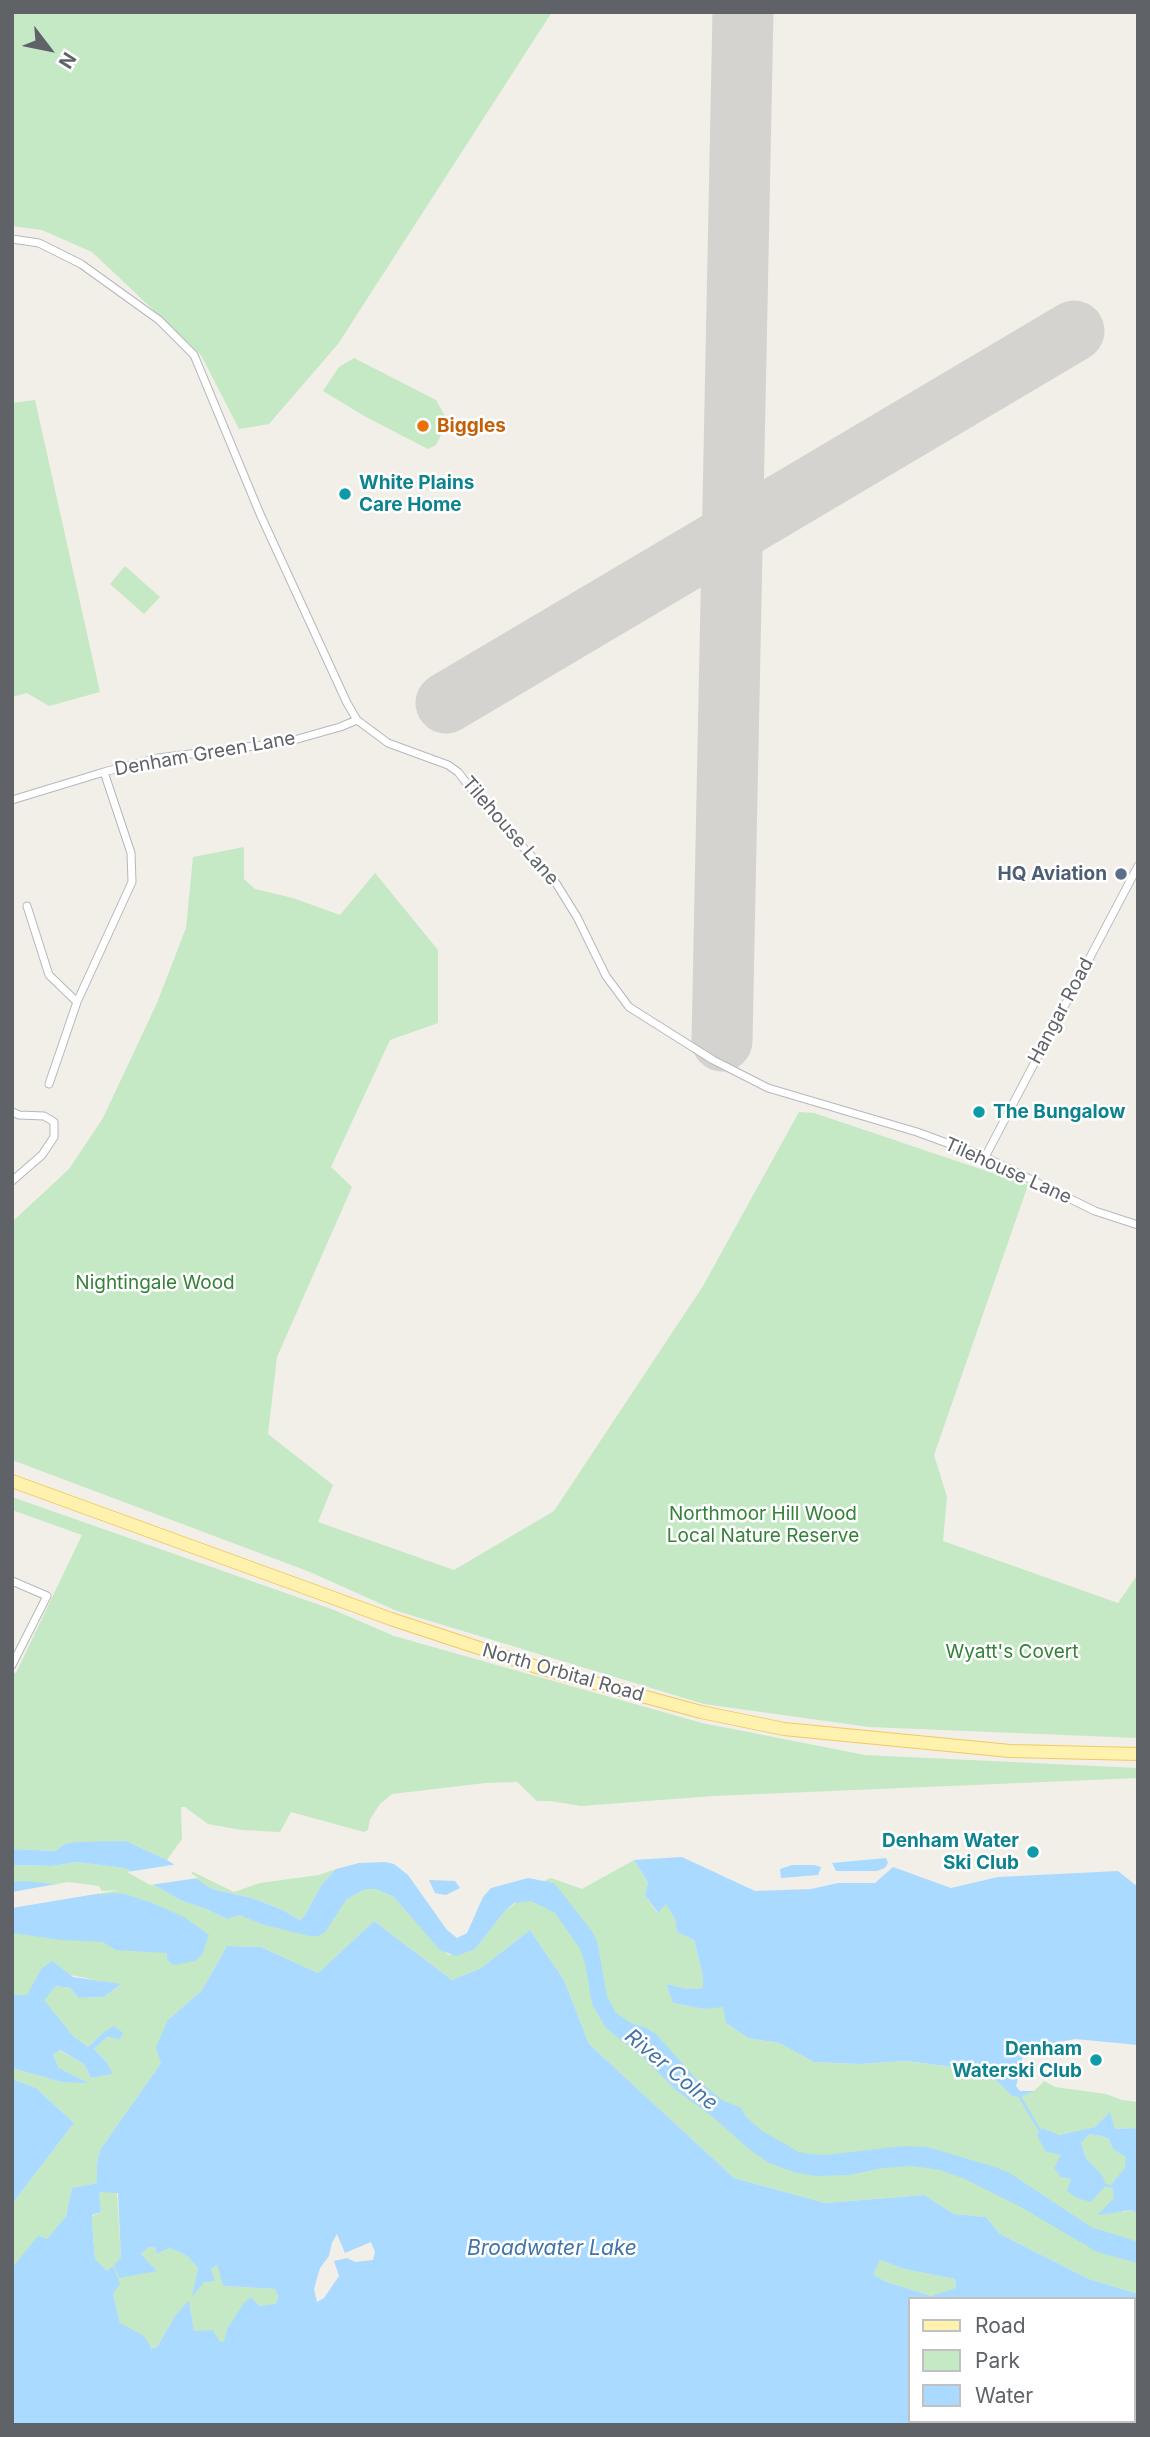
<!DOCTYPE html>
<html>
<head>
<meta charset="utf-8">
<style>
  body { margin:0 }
  #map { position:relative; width:1150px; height:2437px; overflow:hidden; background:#f1efe8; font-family:Inter,sans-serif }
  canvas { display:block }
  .frame { position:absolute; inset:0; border:14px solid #5f6368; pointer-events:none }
  .legend { position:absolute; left:908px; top:2297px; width:228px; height:126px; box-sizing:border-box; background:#fff; border:2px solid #bfc1c3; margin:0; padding:9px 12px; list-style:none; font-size:21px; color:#5f6368 }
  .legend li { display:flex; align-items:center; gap:14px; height:35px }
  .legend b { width:35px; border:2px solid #bfc1c3 }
  .north { position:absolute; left:14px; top:14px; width:70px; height:70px; -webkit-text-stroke:5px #fff; paint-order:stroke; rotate:122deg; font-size:19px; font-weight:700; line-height:28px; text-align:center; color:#5f6368 }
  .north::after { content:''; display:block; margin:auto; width:24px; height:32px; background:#5f6368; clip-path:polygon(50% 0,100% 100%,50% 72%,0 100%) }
</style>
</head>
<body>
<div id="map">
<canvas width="1150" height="2437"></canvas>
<div class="frame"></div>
<ul class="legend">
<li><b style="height:9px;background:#fff2af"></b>Road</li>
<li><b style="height:19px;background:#c5e8c5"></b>Park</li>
<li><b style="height:19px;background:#aadaff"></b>Water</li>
</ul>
<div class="north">N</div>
</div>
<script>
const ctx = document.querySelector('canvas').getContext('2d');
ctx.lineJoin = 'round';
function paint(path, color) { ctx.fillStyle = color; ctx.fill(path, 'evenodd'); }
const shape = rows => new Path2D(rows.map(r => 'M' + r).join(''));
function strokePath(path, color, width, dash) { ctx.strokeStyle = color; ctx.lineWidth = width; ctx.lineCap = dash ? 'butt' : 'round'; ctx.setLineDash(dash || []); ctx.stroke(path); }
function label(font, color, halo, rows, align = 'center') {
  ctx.font = font + ' Inter,sans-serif'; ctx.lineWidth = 5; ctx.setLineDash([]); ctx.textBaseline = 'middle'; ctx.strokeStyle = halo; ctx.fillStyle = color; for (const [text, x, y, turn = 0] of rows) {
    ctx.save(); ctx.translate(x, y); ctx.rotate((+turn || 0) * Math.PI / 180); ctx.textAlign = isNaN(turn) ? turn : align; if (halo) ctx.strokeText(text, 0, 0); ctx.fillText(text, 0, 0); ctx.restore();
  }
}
paint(shape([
  [12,12,552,12,338,344,269,424,239,429,201,355,92,252,42,230,12,226],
  [354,358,436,400,446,418,443,431,436,445,428,449,366,417,323,391,339,367],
  [35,400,100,692,49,706,27,693,12,697,12,403],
  [125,566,160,597,144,614,110,584],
  [244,847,244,879,255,889,293,898,340,915,375,873,438,950,438,1023,390,1040,331,1167,352,1187,277,1357,268,1434,333,1485,318,1522,454,1570,554,1511,703,1286,799,1112,814,1113,1028,1185,934,1455,947,1497,943,1541,1118,1603,1138,1574,1138,1738,869,1727,704,1704,397,1611,310,1572,12,1460,12,1222,69,1169,103,1118,157,1003,186,928,193,857],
  [12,1497,334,1610,394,1636,702,1723,865,1755,1138,1768,1138,1778,713,1796,581,1806,551,1801,537,1801,517,1782,485,1783,392,1794,380,1804,370,1819,368,1830,364,1832,291,1812,280,1832,241,1830,208,1824,185,1807,181,1807,182,1839,167,1860,126,1841,65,1844,55,1851,12,1849,12,1672,16,1673,82,1535,12,1510],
  [634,1860,648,1882,645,1895,657,1913,666,1903,675,1919,677,1932,694,1940,703,1976,703,1988,688,1989,666,1984,673,2003,704,2009,724,2006,726,2023,748,2038,779,2043,814,2062,859,2064,907,2061,953,2067,997,2081,1012,2096,1034,2091,1044,2081,1055,2087,1106,2094,1122,2100,1138,2102,1138,2128,1115,2129,1110,2113,1095,2127,1078,2131,1059,2135,1043,2128,1061,2155,1102,2175,1086,2158,1081,2143,1088,2134,1101,2136,1109,2139,1114,2149,1127,2157,1125,2169,1112,2183,1115,2198,1123,2212,1132,2210,1138,2214,1138,2294,1089,2279,1000,2234,986,2217,954,2214,924,2195,825,2203,734,2178,589,2044,564,1980,530,1930,481,1968,452,1980,374,1921,318,1973,261,1947,227,1946,202,1990,169,2019,161,2063,100,2150,97,2164,97,2183,72,2188,66,2216,47,2239,12,2268,12,2204,74,2123,36,2088,12,2079,12,2068,62,2082,87,2082,59,2068,53,2055,59,2050,84,2064,91,2078,112,2074,106,2061,94,2049,107,2037,112,2038,104,2032,88,2047,73,2036,43,2000,56,1986,70,1988,79,1998,104,1997,120,1985,41,1969,27,1996,12,1995,12,1865,52,1866,76,1862,125,1868,180,1900,206,1909,227,1919,240,1915,280,1929,346,1900,354,1895,366,1889,376,1889,394,1897,448,1955,475,1949,505,1911,546,1880,551,1878,582,1889],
  [336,1869,322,1884,305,1915,300,1920,283,1910,252,1898,212,1889,187,1875,193,1872,234,1892,260,1883,319,1875],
  [98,2192,117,2192,121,2258,157,2271,141,2254,149,2247,156,2248,156,2254,170,2248,187,2256,198,2268,193,2295,211,2269,217,2264,223,2286,275,2289,278,2296,276,2305,258,2306,251,2297,225,2343,194,2332,189,2301,175,2316,157,2347,149,2349,138,2361,137,2358,140,2354,150,2347,120,2323,113,2294,113,2266,108,2272,95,2259,92,2221,92,2216,101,2212],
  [880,2260,904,2269,955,2279,956,2289,931,2296,884,2281,872,2274]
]), '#c5e8c5');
paint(shape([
  [126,1841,167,1860,212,1889,252,1898,283,1910,300,1920,305,1915,322,1884,336,1869,359,1863,385,1862,394,1864,408,1875,447,1930,457,1938,467,1933,483,1897,491,1888,528,1878,554,1883,591,1930,597,1941,607,1996,616,2013,631,2023,646,2028,656,2034,697,2080,722,2100,741,2108,746,2117,762,2131,799,2152,810,2154,825,2155,904,2146,927,2147,995,2167,1008,2172,1091,2227,1138,2242,1138,2263,1097,2252,1021,2207,965,2179,940,2170,913,2166,882,2168,849,2175,816,2176,797,2173,769,2163,749,2149,713,2117,676,2090,646,2060,606,2028,592,2004,585,1963,579,1947,555,1913,531,1901,514,1903,505,1911,475,1949,456,1956,440,1950,394,1897,376,1889,366,1889,354,1895,346,1900,325,1932,318,1936,310,1936,264,1925,240,1915,227,1919,206,1909,180,1900,125,1868,76,1862,52,1866,12,1865,12,1849,55,1851,65,1844,77,1842],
  [682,1857,755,1891,811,1889,838,1883,875,1883,893,1867,951,1888,998,1877,1118,1871,1138,1887,1138,2045,1075,2039,1023,2049,1021,2068,1016,2086,1020,2091,1034,2091,1020,2097,1012,2096,997,2081,953,2067,907,2061,859,2064,814,2062,779,2043,748,2038,726,2023,723,2007,704,2009,673,2003,666,1984,688,1989,703,1988,703,1976,694,1940,677,1932,675,1919,666,1904,658,1913,645,1895,648,1882,634,1860],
  [886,1858,888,1863,885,1868,877,1871,836,1871,832,1863],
  [792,1865,814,1865,821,1867,818,1875,781,1878,780,1869],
  [429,1880,455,1881,460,1888,446,1895,435,1893],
  [25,1881,98,1889,99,1895,113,1893,125,1894,152,1903,184,1917,209,1935,202,1955,195,1961,174,1965,167,1960,167,1953,116,1950,103,1942,62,1940,12,1933,12,1882],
  [374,1921,452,1980,481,1968,530,1930,564,1980,589,2044,734,2178,825,2203,924,2195,954,2214,986,2217,1000,2234,1089,2279,1138,2294,1138,2425,12,2425,12,2268,38,2236,47,2239,66,2216,72,2188,97,2183,97,2164,100,2150,161,2063,156,2047,168,2020,202,1990,227,1946,261,1947,318,1973],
  [99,2192,118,2193,121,2258,114,2265,119,2278,157,2271,141,2254,149,2247,156,2248,156,2254,170,2248,187,2256,198,2268,192,2297,204,2282,215,2281,211,2269,217,2265,223,2286,275,2289,278,2296,276,2304,259,2306,251,2297,244,2303,227,2329,224,2342,219,2341,213,2330,194,2331,189,2300,175,2316,157,2347,149,2349,151,2347,144,2336,120,2323,113,2294,120,2284,113,2266,107,2271,95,2259,92,2221,92,2215,101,2212],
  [337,2234,345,2253,371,2242,375,2252,373,2260,355,2262,347,2258,334,2261,339,2276,324,2298,317,2302,314,2289,320,2268,329,2256,332,2243],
  [880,2260,904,2269,955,2279,956,2288,931,2296,884,2281,873,2274],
  [910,2299,1134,2299,1134,2421,910,2421],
  [52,1961,73,1977,121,1984,104,1997,79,1998,70,1988,56,1986,44,2000,73,2036,88,2047,104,2032,114,2026,123,2033,120,2039,107,2037,94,2049,106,2061,113,2074,91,2078,84,2064,60,2050,53,2055,59,2068,89,2083,62,2082,12,2068,12,1995,27,1995,41,1969],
  [12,2079,36,2088,74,2123,12,2204],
  [1110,2112,1115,2129,1138,2128,1138,2214,1132,2210,1098,2215,1114,2198,1112,2183,1125,2168,1126,2157,1113,2149,1109,2139,1101,2136,1089,2134,1081,2143,1086,2158,1102,2175,1106,2185,1091,2202,1077,2198,1067,2191,1071,2179,1061,2177,1054,2168,1061,2155,1045,2151,1037,2135,1043,2128,1059,2135,1095,2127]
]), '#aadaff');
paint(shape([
  [178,1864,198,1878,150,1885,127,1872],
  [68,1882,99,1886,102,1891,120,1890,12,1908,12,1892]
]), '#f1efe8');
strokePath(shape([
  [1020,2097,1040,2131],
  [1106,2185,1113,2187]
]), '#aadaff', 2.5);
strokePath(shape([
  [446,703,1074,331],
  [722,1041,743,12]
]), '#d4d3d0', 61);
const street = shape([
  [12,239,39,243,81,264,159,320,194,355,260,514,347,703,357,720,388,743,448,765,458,772,485,807,554,880,577,917,606,976,629,1007,713,1060,768,1088,917,1132,985,1157,1095,1211,1138,1225],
  [12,800,104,772,158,758,287,742,340,727,357,720],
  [27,906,49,975,77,1002],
  [49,1084,77,1002,132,882,131,853,104,772],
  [12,1112,19,1115,44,1116,54,1122,54,1137,42,1155,12,1181],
  [985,1157,1138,866],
  [12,1581,47,1596,12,1665]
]);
const primary = shape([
  [12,1481,391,1619,543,1669,701,1712,784,1729,1010,1751,1138,1754]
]);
strokePath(street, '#b5b8bc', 9);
strokePath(primary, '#f2c960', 14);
strokePath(street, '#fff', 7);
strokePath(primary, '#fff2af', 12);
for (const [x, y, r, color] of [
  [423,426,7,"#e8710a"],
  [345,494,7,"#0f9aa8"],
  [1121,874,7,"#5c6f8a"],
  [979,1112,7,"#0f9aa8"],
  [1033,1852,7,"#0f9aa8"],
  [1096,2060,7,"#0f9aa8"]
]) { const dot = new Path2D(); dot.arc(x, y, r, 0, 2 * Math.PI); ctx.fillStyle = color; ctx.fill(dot); strokePath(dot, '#fff', 2.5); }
label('bold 19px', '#c56008', '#fff', [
  ["Biggles",437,426]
], 'left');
label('bold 19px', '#0d838f', '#fff', [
  ["White Plains",359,483],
  ["Care Home",359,505],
  ["The Bungalow",993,1112],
  ["Denham Water",1019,1841,"right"],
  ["Ski Club",1019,1863,"right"],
  ["Denham",1082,2049,"right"],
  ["Waterski Club",1082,2071,"right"]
], 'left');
label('19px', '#5f6368', '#fff', [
  ["Denham Green Lane",205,754,-10],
  ["Tilehouse Lane",510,831,49],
  ["Hangar Road",1061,1011,-62],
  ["Tilehouse Lane",1008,1171,24],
  ["North Orbital Road",563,1673,16]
]);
label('bold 19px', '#4e5e75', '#fff', [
  ["HQ Aviation",1107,874]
], 'right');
label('19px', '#348238', '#fff', [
  ["Nightingale Wood",155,1283],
  ["Northmoor Hill Wood",763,1514],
  ["Local Nature Reserve",763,1536],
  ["Wyatt's Covert",1012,1652]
]);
label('italic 21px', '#4174aa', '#fff', [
  ["River Colne",671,2070,40],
  ["Broadwater Lake",552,2249]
]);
</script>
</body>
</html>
